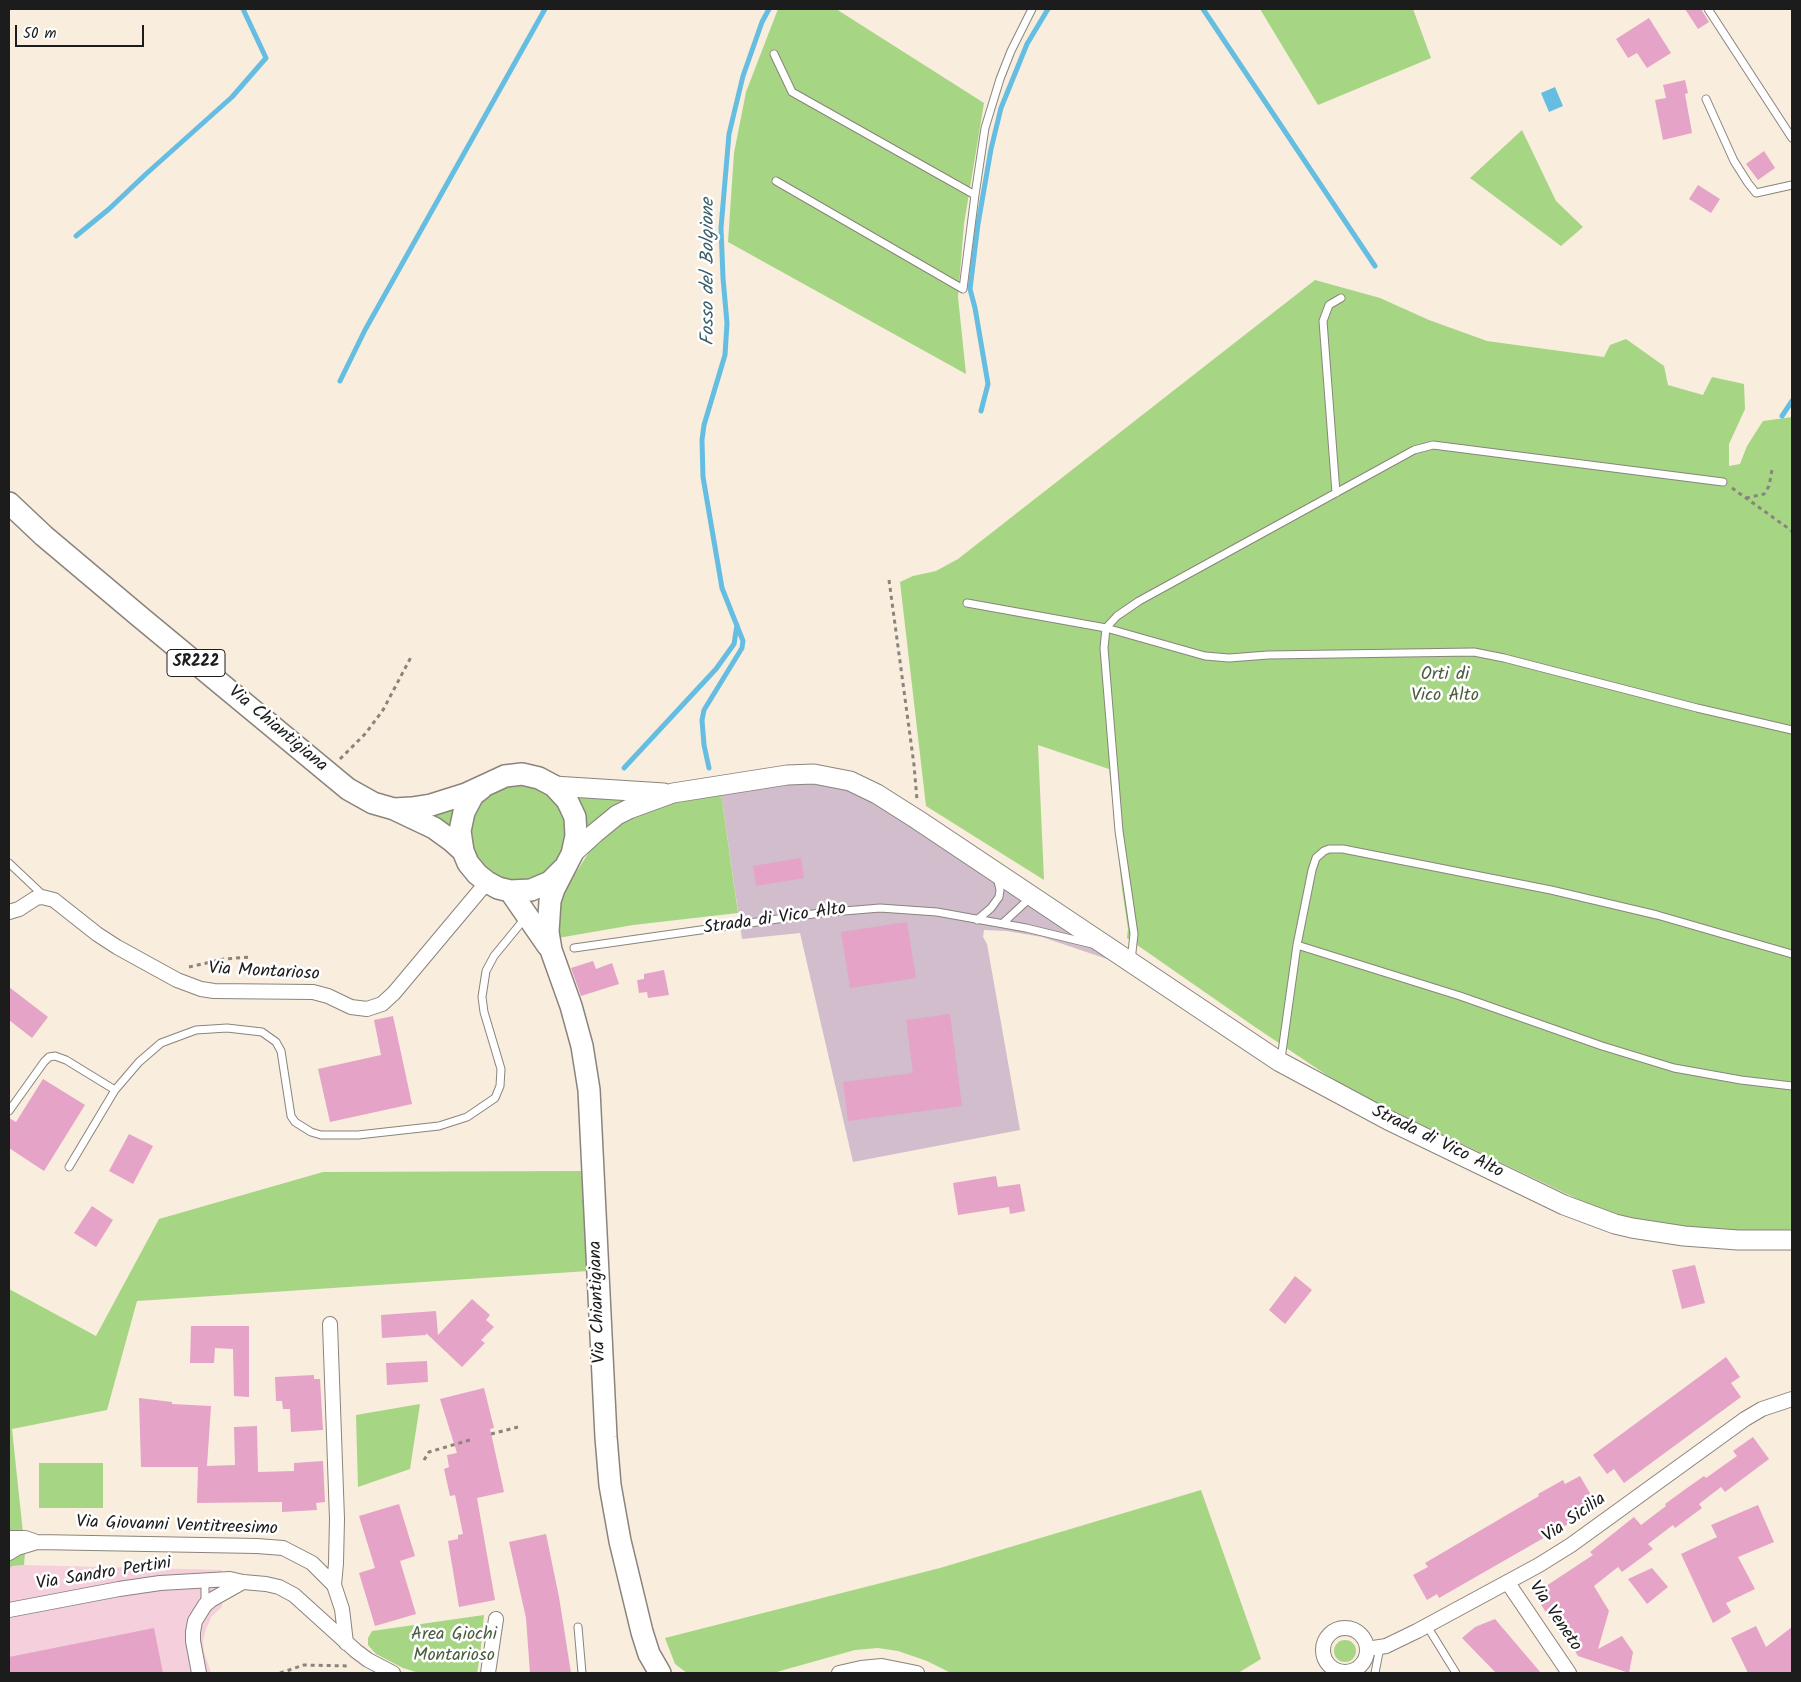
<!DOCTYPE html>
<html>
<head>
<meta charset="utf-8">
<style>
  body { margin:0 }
  #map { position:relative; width:1801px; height:1682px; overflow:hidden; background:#f9eddd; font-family:Kalam,sans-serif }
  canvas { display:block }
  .frame { position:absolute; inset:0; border:10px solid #1c1c1c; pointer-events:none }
  .scale { position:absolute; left:15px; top:25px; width:129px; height:22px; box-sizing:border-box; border:2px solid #1c1c1c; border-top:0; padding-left:6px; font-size:15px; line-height:18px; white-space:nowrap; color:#1c1c1c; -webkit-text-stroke:4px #fff; paint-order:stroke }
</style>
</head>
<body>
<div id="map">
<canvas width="1801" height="1682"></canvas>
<div class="frame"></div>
<div class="scale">50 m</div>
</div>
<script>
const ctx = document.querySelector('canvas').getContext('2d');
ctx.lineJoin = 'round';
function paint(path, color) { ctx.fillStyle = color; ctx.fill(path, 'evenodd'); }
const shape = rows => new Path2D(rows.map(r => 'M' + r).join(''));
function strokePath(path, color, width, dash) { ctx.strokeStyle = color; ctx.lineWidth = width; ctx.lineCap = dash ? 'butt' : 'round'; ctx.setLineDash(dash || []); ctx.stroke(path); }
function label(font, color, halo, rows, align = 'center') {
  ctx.font = font + ' Kalam,sans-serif'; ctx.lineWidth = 5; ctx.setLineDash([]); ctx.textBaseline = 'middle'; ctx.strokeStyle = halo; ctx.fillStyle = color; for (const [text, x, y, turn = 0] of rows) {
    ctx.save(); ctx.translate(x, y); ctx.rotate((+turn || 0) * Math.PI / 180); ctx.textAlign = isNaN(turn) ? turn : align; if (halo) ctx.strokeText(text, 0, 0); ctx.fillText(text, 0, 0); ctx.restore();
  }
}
paint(shape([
  [24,1565,222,1570,222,1607,212,1616,206,1629,203,1641,204,1651,211,1673,9,1673,9,1569,11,1566]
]), '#f5cfdb');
paint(shape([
  [812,782,842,787,878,805,968,862,1113,961,1042,937,1007,931,984,930,983,937,987,944,1020,1130,853,1162,800,933,742,939,721,793,795,783]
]), '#d1bdcc');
paint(shape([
  [778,9,836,9,984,103,964,224,958,297,966,374,728,242,734,153,746,92],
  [1260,9,1413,9,1431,58,1318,105],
  [1522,130,1556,201,1583,227,1561,246,1470,178],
  [1315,280,1380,298,1429,320,1487,341,1604,357,1610,345,1626,339,1664,366,1668,385,1703,395,1712,377,1744,384,1745,409,1729,444,1729,466,1740,464,1747,446,1763,421,1792,417,1792,1230,1715,1230,1644,1221,1616,1215,1592,1206,1349,1090,1255,1027,1127,938,1128,929,1122,889,1109,769,1038,745,1044,880,926,806,900,582,913,576,936,571,958,559],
  '471 833a48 48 0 1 1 96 0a48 48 0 1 1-96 0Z',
  [575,792,636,798,588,830,586,816],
  [721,793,738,913,633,925,558,938,559,905,563,893,598,838,612,826,651,807],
  [457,802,452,813,451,830,413,813],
  [583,1171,588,1271,137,1301,107,1410,12,1429,25,1552,24,1565,12,1566,9,1569,9,1289,96,1336,159,1219,323,1172],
  [420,1404,410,1469,358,1487,356,1415],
  [39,1463,103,1463,103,1508,39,1508],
  [1201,1490,1261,1659,1238,1673,951,1673,927,1661,898,1651,878,1648,855,1650,773,1673,687,1673,675,1664,665,1638,940,1568],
  [484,1615,480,1656,477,1673,419,1673,403,1668,376,1654,368,1645,368,1638,372,1631],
  '1334 1651a11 11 0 1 1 22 0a11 11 0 1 1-22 0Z'
]), '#a6d584');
paint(shape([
  [1555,87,1563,106,1549,112,1541,93]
]), '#65bee2');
strokePath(shape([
  [1203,9,1375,266],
  [76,236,109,209,146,174,232,97,266,58,243,9],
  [340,381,365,330,545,9],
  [981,411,988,384,975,308,970,289,978,224,991,149,1001,108,1027,44,1048,9],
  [1782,416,1792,401],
  [624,768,716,669,734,644,737,625],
  [709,768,704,745,702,720,704,710,742,648,743,641,722,588,703,477,702,440,704,425,725,355,727,323,723,278,721,228,729,134,743,76,762,22,769,9]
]), '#65bee2', 5);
paint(shape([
  [1685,9,1701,9,1709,22,1698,29],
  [1649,18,1671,53,1647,68,1637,53,1628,58,1616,39],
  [1685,80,1688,93,1685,94,1692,133,1663,140,1655,100,1666,98,1663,85],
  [1764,151,1775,168,1758,180,1746,164],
  [1698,185,1720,199,1711,213,1689,199],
  [801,858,804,878,756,886,753,866],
  [907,922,916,978,850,988,841,932],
  [593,961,596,969,612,963,619,984,581,996,571,968],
  [664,970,669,995,648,998,647,992,639,993,637,980,644,979,644,974],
  [9,987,48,1017,32,1038,9,1020],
  [950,1014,962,1106,848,1121,843,1082,913,1073,906,1020],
  [393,1016,412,1104,330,1122,318,1069,381,1055,374,1020],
  [43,1079,85,1105,44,1171,9,1148,9,1118,16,1122],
  [129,1134,153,1146,133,1184,109,1171],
  [996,1176,998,1187,1020,1184,1025,1211,1010,1214,1009,1207,958,1215,953,1183],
  [92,1206,113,1220,96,1247,74,1233],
  [1695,1265,1705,1303,1682,1309,1672,1270],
  [1295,1276,1312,1290,1285,1324,1269,1310],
  [472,1299,490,1315,486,1320,494,1327,481,1340,485,1343,462,1367,426,1333,426,1335,382,1338,381,1315,436,1311,438,1335],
  [191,1326,249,1326,249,1397,234,1396,233,1349,215,1348,214,1363,190,1363],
  [1726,1357,1740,1377,1731,1383,1741,1397,1624,1483,1614,1469,1607,1474,1593,1455],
  [427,1361,428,1382,387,1385,386,1363],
  [314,1375,314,1379,320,1379,323,1430,291,1432,290,1409,283,1409,282,1401,276,1401,275,1377],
  [484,1388,494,1428,490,1429,504,1492,477,1498,495,1600,459,1607,448,1541,458,1539,458,1535,463,1534,455,1495,450,1496,444,1469,449,1467,447,1455,457,1453,440,1399],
  [139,1398,172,1402,172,1404,211,1406,207,1466,235,1465,234,1427,257,1426,258,1472,294,1471,294,1463,323,1461,325,1502,316,1503,317,1510,282,1512,282,1502,197,1503,198,1467,141,1467],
  [1753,1437,1769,1459,1725,1492,1721,1487,1699,1504,1702,1508,1675,1528,1673,1525,1648,1544,1653,1549,1622,1572,1618,1567,1594,1586,1609,1611,1598,1649,1622,1636,1633,1652,1629,1673,1578,1656,1553,1615,1549,1617,1534,1594,1593,1555,1590,1552,1634,1517,1641,1525,1666,1506,1665,1504,1687,1488,1704,1476,1706,1478,1737,1456,1733,1451],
  [1580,1476,1595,1502,1586,1507,1589,1512,1439,1598,1437,1594,1427,1600,1413,1575,1428,1567,1425,1563,1539,1496,1538,1494,1563,1480,1565,1484],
  [399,1504,415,1556,400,1561,416,1614,375,1626,359,1573,375,1568,359,1516],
  [1758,1505,1774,1542,1738,1557,1755,1589,1726,1603,1731,1612,1713,1623,1681,1554,1717,1537,1711,1525],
  [546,1534,559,1597,571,1673,530,1673,526,1618,509,1542],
  [1652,1568,1668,1587,1647,1604,1628,1579],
  [1495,1619,1541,1673,1496,1673,1462,1638,1475,1627],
  [1756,1626,1766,1647,1792,1627,1792,1673,1748,1673,1731,1638],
  [154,1628,163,1673,9,1673,9,1657]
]), '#e5a3c7');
const lane = shape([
  [1708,9,1792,138],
  [774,54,792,92,975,195],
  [1706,99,1734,161,1748,183,1756,193,1792,185],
  [776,181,963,289,975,195,985,128,1000,79,1011,51,1032,9],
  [1336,493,1323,321,1329,305,1341,298],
  [967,603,1106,628,1205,656,1229,658,1268,655,1474,652,1504,658,1697,708,1792,730],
  [9,863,45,897],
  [977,920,991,908,999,897,1000,890,997,877],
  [1003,923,1030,898],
  [1297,945,1460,996,1602,1046,1674,1068,1741,1080,1792,1086],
  [574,948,820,913,880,908,937,912,1026,928,1092,944],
  [1131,961,1134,934,1119,831,1104,648,1106,628,1117,616,1139,601,1414,450,1433,445,1723,482],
  [1281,1059,1297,945,1312,870,1316,858,1324,851,1329,849,1343,849,1551,890,1657,915,1792,954],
  [9,1111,44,1062,49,1057,55,1056,66,1060,115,1090],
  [69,1167,115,1090,139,1062,161,1043,196,1030,227,1028,262,1032,276,1042,281,1051,291,1116,295,1122,311,1132,321,1135,358,1135,439,1126,467,1117,495,1098,500,1086,501,1069,484,1012,482,997,486,971,494,956,526,917],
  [205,1581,205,1605],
  [1427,1626,1456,1673],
  [578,1627,582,1673],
  [1375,1673,1380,1647]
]);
const street = shape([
  [9,912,19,909,36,898,42,897,54,900,97,934,117,947,177,980,201,989,214,991,313,992,328,996,351,1007,367,1009,382,1004,394,993,487,882],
  [330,1324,337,1519,336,1563,334,1585],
  [9,1538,25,1538,34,1541],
  [9,1553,17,1548,37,1542,257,1546,283,1548,312,1563,334,1585,342,1609,346,1643],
  [1508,1583,1569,1673],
  [9,1610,119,1589,160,1583,230,1579,243,1582,266,1584,279,1587,294,1595,356,1651,368,1660,393,1673],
  '1323 1650a22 22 0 1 1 44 0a22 22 0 1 1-44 0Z',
  [1367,1649,1386,1646,1417,1631,1539,1565,1571,1545,1745,1419,1762,1409,1792,1399],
  [199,1673,193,1641,193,1632,195,1621,205,1605,211,1600,243,1582],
  [488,1673,496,1619],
  [839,1673,861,1668,882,1666,917,1673]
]);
const secondary = shape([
  [554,786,664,793],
  [572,854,595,833,617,815,629,809,673,793,787,775,814,774,850,781,877,794,918,820,1280,1062,1388,1120,1564,1205,1615,1224,1632,1228,1684,1236,1738,1240,1792,1240]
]);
const primary = shape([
  [9,503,44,536,139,616,348,789,373,803,394,809,434,828,452,841,463,851],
  [482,788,473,795,464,812,460,831,463,851,468,863,477,874,487,882,498,888,510,891,531,890,550,882,563,869],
  [394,809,412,808,431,805,466,794,505,776,522,774,539,778,554,786,567,800,575,817,576,836,572,854,554,889,550,901,548,932,551,950,571,1006,582,1046,589,1090,606,1437,610,1485,620,1541,642,1632,649,1654,660,1673],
  [510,891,548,946]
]);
strokePath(lane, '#8a847c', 9);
strokePath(street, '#8a847c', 16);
strokePath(secondary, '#8a847c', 21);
strokePath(primary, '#8a847c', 24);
strokePath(shape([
  [1732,488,1792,531],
  [1746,498,1764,494,1769,486,1772,470],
  [889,580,914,765,917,800],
  [340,759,366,733,383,710,411,657],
  [189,967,224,959,250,957],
  [491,1434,518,1427],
  [424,1460,429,1452,470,1440],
  [280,1673,304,1665,350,1666]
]), '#8a847c', 3, [4, 4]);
strokePath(lane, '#fff', 7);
strokePath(street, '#fff', 14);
strokePath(secondary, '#fff', 19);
strokePath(primary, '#fff', 21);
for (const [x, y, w] of [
  [196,663,58]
]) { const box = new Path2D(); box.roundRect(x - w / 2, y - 13.5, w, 27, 4); ctx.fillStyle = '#fff'; ctx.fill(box); strokePath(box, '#1c1c1c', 1); }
label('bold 16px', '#1c1c1c', null, [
  ["SR222",196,663]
]);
label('18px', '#4c5d40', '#fff', [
  ["Orti di",1445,676],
  ["Vico Alto",1445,697],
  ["Area Giochi",454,1636],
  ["Montarioso",454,1657]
]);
label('18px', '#1c1c1c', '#fff', [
  ["Via Chiantigiana",277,730,40],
  ["Strada di Vico Alto",775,920,-8],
  ["Via Montarioso",264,973,3],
  ["Strada di Vico Alto",1437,1143,26],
  ["Via Chiantigiana",599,1302,-92],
  ["Via Sicilia",1575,1519,-35],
  ["Via Giovanni Ventitreesimo",177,1527,2],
  ["Via Sandro Pertini",104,1575,-9],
  ["Via Veneto",1554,1617,56]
]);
label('italic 19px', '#395d6b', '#fff', [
  ["Fosso del Bolgione",710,272,-90]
]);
</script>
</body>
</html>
